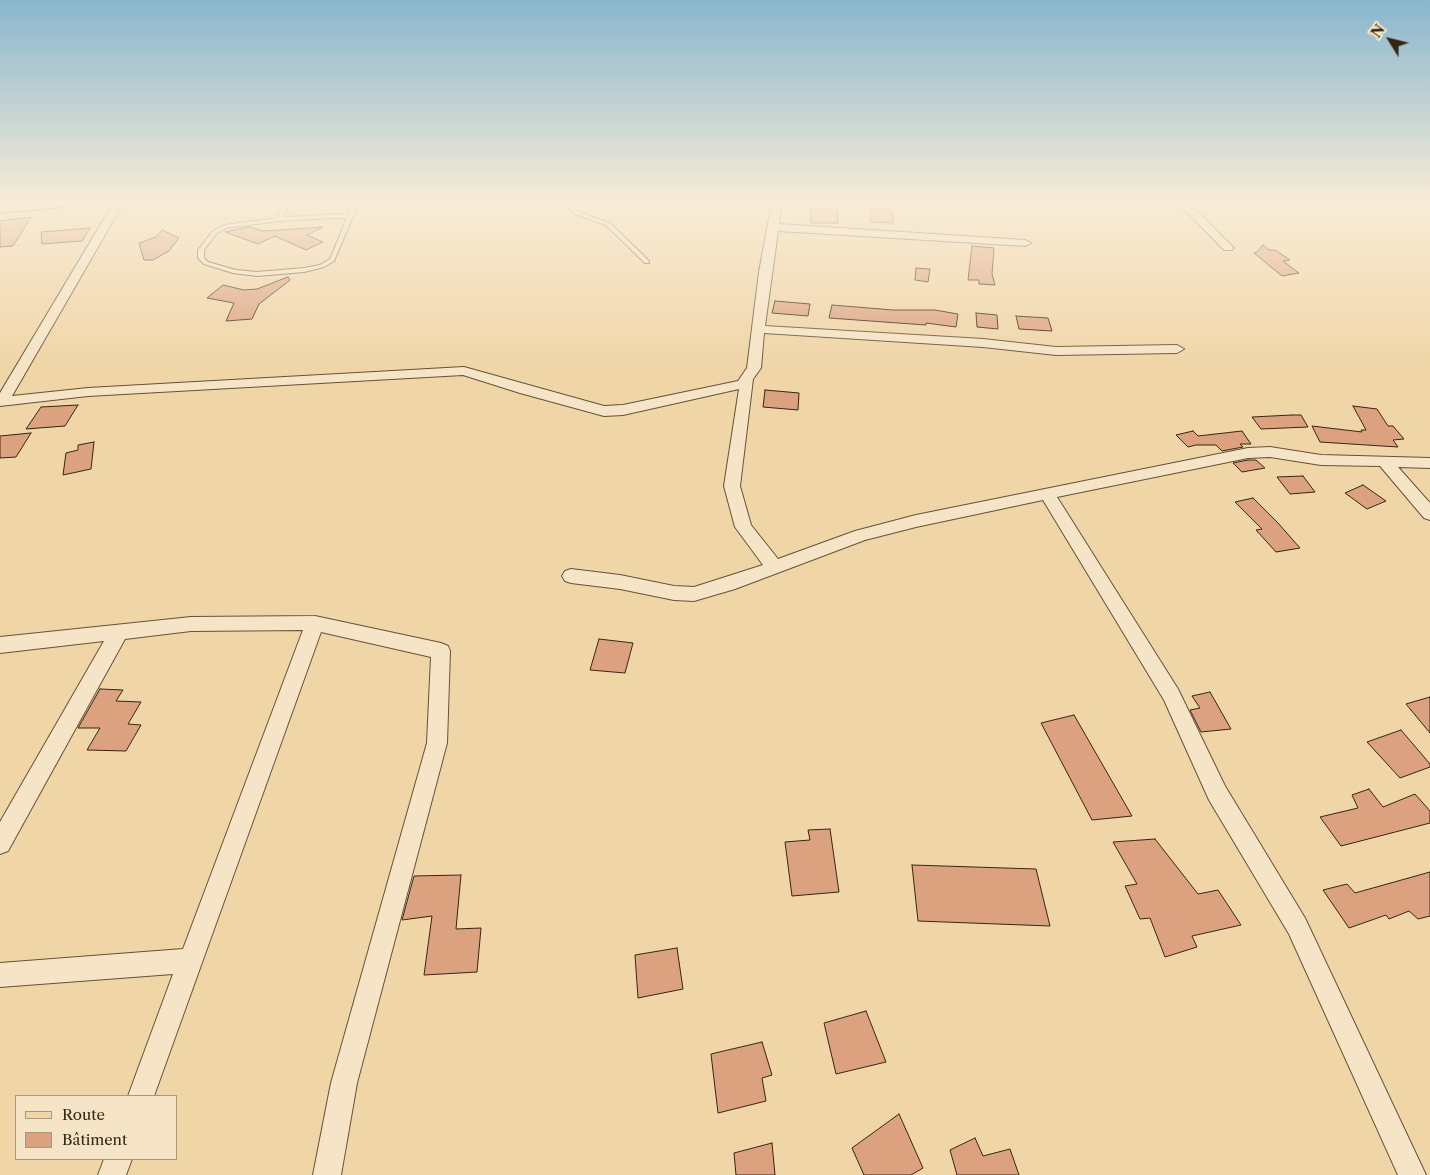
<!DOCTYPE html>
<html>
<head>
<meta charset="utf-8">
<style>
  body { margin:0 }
  #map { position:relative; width:1430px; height:1175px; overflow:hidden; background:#f0d5a7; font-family:"Libre Caslon Text",serif }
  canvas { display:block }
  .legend { position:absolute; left:15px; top:1095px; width:162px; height:65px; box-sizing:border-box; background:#f5e4c6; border:1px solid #a8987f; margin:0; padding:6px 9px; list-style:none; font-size:15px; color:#352614 }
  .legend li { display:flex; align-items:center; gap:10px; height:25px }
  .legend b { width:25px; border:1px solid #a8987f }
  .north { position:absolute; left:1365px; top:15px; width:50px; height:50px; -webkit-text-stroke:4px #f5e4c6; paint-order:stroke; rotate:306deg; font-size:14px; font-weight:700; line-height:20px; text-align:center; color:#352614 }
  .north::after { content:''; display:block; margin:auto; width:18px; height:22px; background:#352614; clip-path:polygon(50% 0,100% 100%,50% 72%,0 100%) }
</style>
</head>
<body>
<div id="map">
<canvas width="1430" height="1175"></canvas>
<ul class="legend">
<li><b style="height:6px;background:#f0d5a7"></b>Route</li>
<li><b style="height:14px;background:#dca280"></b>Bâtiment</li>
</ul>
<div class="north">N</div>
</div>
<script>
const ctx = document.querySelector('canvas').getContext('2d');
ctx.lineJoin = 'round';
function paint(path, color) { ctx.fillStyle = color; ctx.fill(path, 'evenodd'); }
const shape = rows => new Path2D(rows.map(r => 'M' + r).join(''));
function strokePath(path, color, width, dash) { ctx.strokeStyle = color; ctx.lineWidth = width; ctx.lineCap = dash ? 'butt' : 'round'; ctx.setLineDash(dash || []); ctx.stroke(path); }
const building = shape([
  [810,209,837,210,838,223,811,223,810,209],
  [870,209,892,210,893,223,870,222,870,209],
  [31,217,13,246,0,247,0,221,31,217],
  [249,227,264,231,323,227,307,235,323,242,306,250,275,236,258,244,225,232,249,227],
  [90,228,82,241,42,244,41,232,90,228],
  [162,230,179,238,169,251,153,260,144,260,139,243,156,237,162,230],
  [1263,245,1269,250,1275,250,1290,260,1283,261,1299,273,1282,276,1254,253,1257,252,1263,245],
  [972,246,994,248,992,274,995,285,979,284,979,280,968,280,972,246],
  [916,268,930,269,928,282,915,280,916,268],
  [288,277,290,280,259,304,252,319,226,321,234,303,207,298,223,285,244,290,257,289,288,277],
  [775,301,810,304,808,316,772,313,775,301],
  [832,305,893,310,935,310,958,314,956,327,926,323,926,325,829,318,832,305],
  [976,313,997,315,998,329,977,327,976,313],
  [1016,316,1048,318,1052,331,1019,329,1016,316],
  [765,390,799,393,798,410,763,407,765,390],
  [78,405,65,426,26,429,41,407,78,405],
  [1353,406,1377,409,1388,426,1393,426,1404,439,1393,440,1398,447,1320,442,1312,426,1362,432,1361,430,1366,430,1353,406],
  [1292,415,1301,415,1308,427,1261,429,1252,417,1292,415],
  [1193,431,1198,436,1242,431,1251,444,1240,444,1243,447,1222,451,1216,445,1196,445,1188,447,1176,435,1193,431],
  [31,433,16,457,0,458,0,436,31,433],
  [94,442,91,469,63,475,66,453,78,450,78,445,94,442],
  [1248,460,1256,460,1265,468,1242,472,1233,463,1248,460],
  [1303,476,1315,492,1290,494,1277,477,1303,476],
  [1363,485,1386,501,1367,509,1345,493,1363,485],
  [1253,498,1278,523,1300,548,1276,552,1256,530,1262,529,1235,502,1253,498],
  [599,639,633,643,625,673,590,670,599,639],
  [100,689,123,690,116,701,141,702,128,724,141,725,126,751,87,750,100,728,78,728,100,689],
  [1210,692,1231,729,1201,732,1190,710,1200,708,1192,696,1210,692],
  [1430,697,1430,733,1406,704,1430,697],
  [1074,715,1132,816,1092,820,1041,723,1074,715],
  [1401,730,1430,764,1430,767,1400,778,1367,742,1401,730],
  [1369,789,1383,807,1415,794,1430,811,1430,823,1341,846,1320,817,1358,808,1352,795,1369,789],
  [830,829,839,892,792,896,785,842,810,840,808,830,830,829],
  [1155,839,1198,894,1218,890,1241,925,1192,936,1197,947,1165,957,1150,918,1140,919,1125,886,1137,884,1113,842,1155,839],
  [912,865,1036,869,1050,926,918,921,912,865],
  [1430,872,1430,916,1418,919,1409,911,1389,919,1386,915,1349,928,1323,890,1347,884,1355,893,1430,872],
  [461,875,456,929,481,928,477,972,424,975,432,916,402,920,414,876,461,875],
  [677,948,683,989,638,998,635,955,677,948],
  [866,1011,886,1062,836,1074,824,1023,866,1011],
  [762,1042,772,1075,762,1078,766,1101,718,1113,711,1054,762,1042],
  [899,1114,923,1168,911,1175,864,1175,852,1148,899,1114],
  [975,1138,983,1156,1010,1149,1019,1175,957,1175,950,1150,975,1138],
  [772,1143,775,1175,736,1175,734,1153,772,1143]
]);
paint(building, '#dca280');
strokePath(building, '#352614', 1);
const lane = shape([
  [285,202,291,202,283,217,347,214,353,202,359,202,334,261,324,267,304,272,257,276,233,273,204,264,198,258,198,250,212,232,224,225,277,218,285,202],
  [331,218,346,218,343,228,330,259,320,265,304,268,257,272,236,270,208,262,204,258,204,250,216,234,226,228,279,221,331,218],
  [565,202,571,202,576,211,610,223,649,261,649,263,645,263,606,225,572,213,565,202]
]);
const street = shape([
  [114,202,124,202,12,396,88,388,464,367,604,406,623,405,738,381,747,368,759,272,772,202,782,202,779,224,1025,240,1031,243,1025,246,778,231,765,326,983,339,1056,347,1177,345,1184,349,1177,353,1056,355,983,347,764,333,761,368,753,379,740,486,751,525,778,559,855,531,916,515,1248,448,1270,447,1321,455,1430,458,1430,468,1398,467,1430,503,1430,520,1424,518,1380,466,1321,465,1270,457,1248,458,1057,497,1178,689,1225,786,1305,918,1426,1175,1398,1175,1289,934,1209,800,1164,700,1043,500,916,527,865,540,735,589,694,601,674,600,620,589,571,583,565,581,562,576,565,571,571,569,620,575,674,586,694,587,763,565,735,527,724,486,739,389,623,415,604,416,520,393,463,375,88,396,0,406,0,393,114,202],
  [1177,202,1188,202,1234,248,1232,250,1224,250,1177,202],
  [315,616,441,643,448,646,450,651,447,743,357,1083,341,1175,313,1175,331,1083,427,743,431,657,321,632,154,1096,128,1096,173,974,0,987,0,963,183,949,303,630,191,631,125,639,8,851,0,854,0,822,104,641,0,653,0,637,191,617,315,616],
  [104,1159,132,1159,126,1175,98,1175,104,1159]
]);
const primary = shape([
  [10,202,71,202,69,205,63,207,0,213,0,203,10,202]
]);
strokePath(lane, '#645239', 2);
strokePath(street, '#645239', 2);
strokePath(primary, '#352614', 2);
paint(lane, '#f5e4c6');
paint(street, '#f5e4c6');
paint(primary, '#f0d5a7');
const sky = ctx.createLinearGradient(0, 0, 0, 367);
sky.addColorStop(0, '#89b6ce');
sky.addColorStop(0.55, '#f8ecd7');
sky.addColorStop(1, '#f8ecd700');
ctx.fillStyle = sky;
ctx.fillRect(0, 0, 1430, 367);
</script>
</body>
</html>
